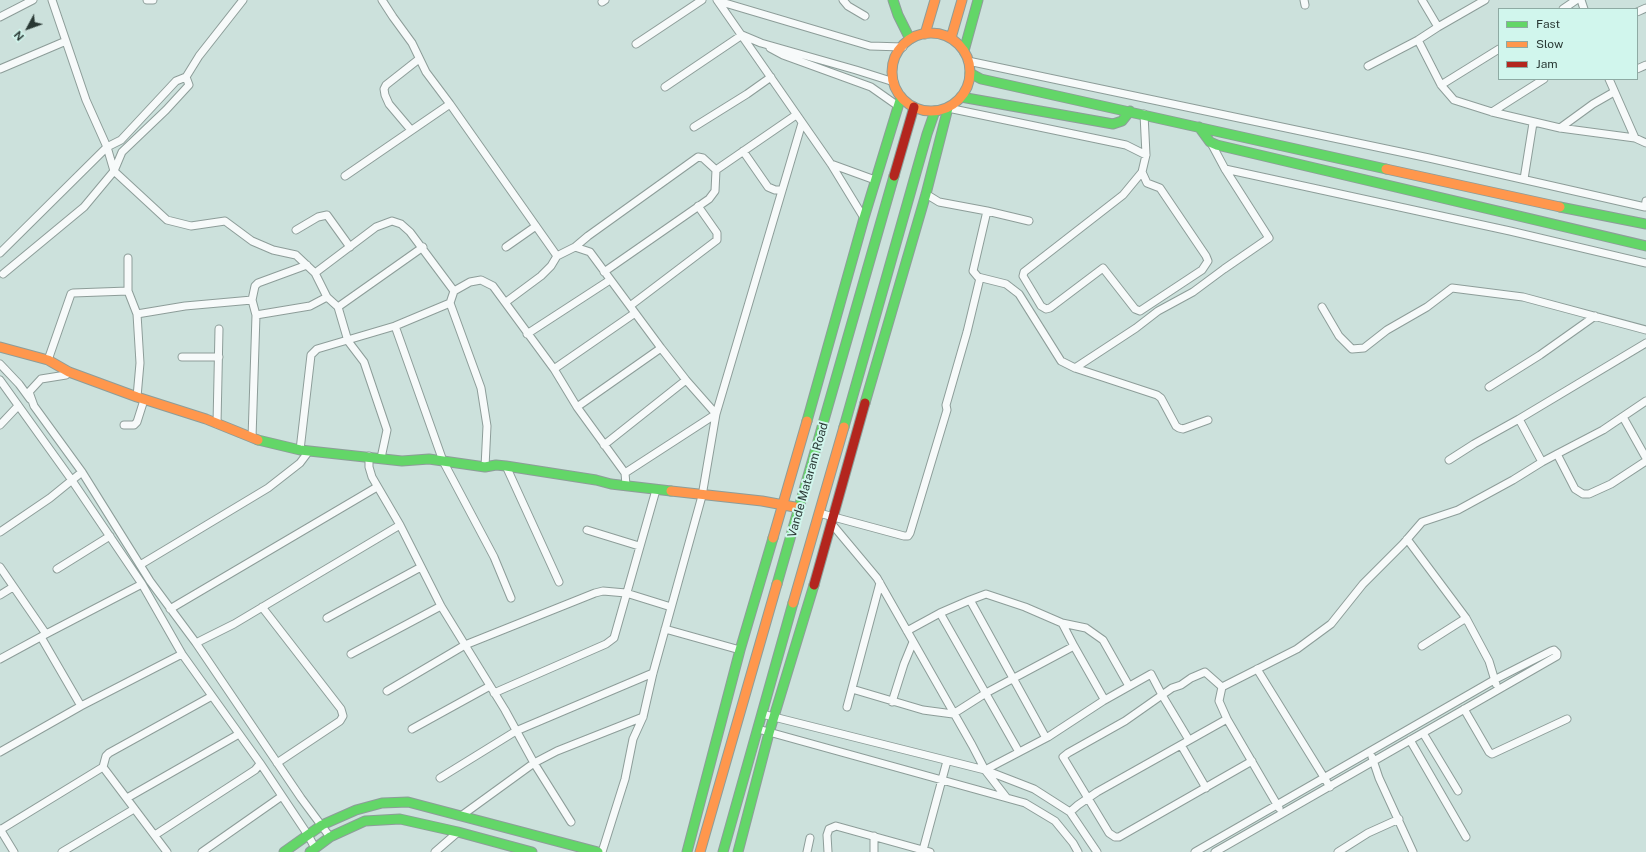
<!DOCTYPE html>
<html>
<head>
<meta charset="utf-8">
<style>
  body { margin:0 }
  #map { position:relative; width:1646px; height:852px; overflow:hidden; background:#cce1dc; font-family:"Public Sans",sans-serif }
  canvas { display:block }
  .legend { position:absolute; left:1498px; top:8px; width:140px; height:72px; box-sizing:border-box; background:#d1f6ed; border:1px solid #8eaaa3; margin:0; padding:5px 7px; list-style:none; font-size:12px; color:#293834 }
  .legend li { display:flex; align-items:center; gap:8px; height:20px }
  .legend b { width:20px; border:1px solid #8eaaa3 }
  .north { position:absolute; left:8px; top:8px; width:40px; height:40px; -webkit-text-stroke:3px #d1f6ed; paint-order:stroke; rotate:229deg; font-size:11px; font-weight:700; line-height:16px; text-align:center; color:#293834 }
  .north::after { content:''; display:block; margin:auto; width:14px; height:18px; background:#293834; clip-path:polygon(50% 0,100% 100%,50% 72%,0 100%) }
</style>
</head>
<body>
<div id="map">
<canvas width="1646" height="852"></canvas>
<ul class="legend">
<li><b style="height:5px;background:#63d668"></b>Fast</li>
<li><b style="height:5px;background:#ff974d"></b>Slow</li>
<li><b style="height:5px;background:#b3261e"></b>Jam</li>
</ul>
<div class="north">N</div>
</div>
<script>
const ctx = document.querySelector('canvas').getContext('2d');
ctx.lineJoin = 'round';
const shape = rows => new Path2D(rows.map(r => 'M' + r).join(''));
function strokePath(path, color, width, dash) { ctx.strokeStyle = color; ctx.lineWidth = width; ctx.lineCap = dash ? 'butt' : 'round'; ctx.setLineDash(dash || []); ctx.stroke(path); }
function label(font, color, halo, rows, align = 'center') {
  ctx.font = font + ' "Public Sans",sans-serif'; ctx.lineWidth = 4; ctx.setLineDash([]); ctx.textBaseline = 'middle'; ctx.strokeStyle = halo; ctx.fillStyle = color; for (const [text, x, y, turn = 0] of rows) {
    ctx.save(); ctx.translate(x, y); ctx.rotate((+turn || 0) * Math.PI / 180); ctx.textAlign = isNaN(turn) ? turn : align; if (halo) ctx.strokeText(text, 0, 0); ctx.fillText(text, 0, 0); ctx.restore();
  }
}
const street = shape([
  [52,0,86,100,107,147,114,171,167,220,191,226,225,221,252,241,273,250,296,255,315,273,327,297,338,307,348,341,364,362,387,430,381,458],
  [147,0,153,0],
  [717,0,831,164,864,218],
  [843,0,848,6,865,16],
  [1304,0,1305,5],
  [1581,0,1584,9],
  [718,1,870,46,903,47],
  [602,2,605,0],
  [1563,9,1576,0],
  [1637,12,1646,8],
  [0,17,33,0],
  [1438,27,1485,0],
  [742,35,761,43,856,70,894,82],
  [1418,40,1441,85,1499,49],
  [636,44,702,0],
  [770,48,783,55,871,87,898,106],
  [968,61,1429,158,1645,207,1646,201],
  [1368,66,1418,40,1438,27,1422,0],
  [0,69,66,41],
  [1637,69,1646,65],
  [1441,85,1454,100,1492,112,1560,128,1635,138,1609,79],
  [665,87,742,35],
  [450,104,557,256],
  [948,108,1126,145,1146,155],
  [1492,112,1544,79],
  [694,127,747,94,771,77],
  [1560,128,1593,104,1614,92],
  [411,130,389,104,385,95,384,89,386,85,419,59],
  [1635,138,1646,143],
  [743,151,768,187,775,190,782,190],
  [831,164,875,180],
  [1225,169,1510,231,1646,263],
  [1142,172,1147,183,1160,188,1206,256,1208,261,1202,270,1140,311,1135,309,1103,268,1050,308,1046,309,1041,306,1023,276,1024,272,1123,195,1142,172,1146,155,1144,114],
  [345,176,450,104,426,72,412,43,393,17,382,0],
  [1524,179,1533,123],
  [926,194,939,202,987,211,973,271,978,277,1006,284,1019,294,1061,361,1075,368,1157,395,1161,398,1176,426,1179,428,1183,429,1208,420],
  [987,211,1029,221],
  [296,230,318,217,327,215,350,247],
  [506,247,536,226],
  [575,247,588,236,698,157,703,158,716,170],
  [0,253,107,147,121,140,176,81,186,77,199,56,243,0],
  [128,258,128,291,137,314,140,363,137,397],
  [604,272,709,199,715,191,716,170,796,115],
  [315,273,376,227,392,221,401,224,410,232,454,291],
  [3,274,84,207,114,171,122,152,166,110,189,85,186,77],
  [506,302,541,276,551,266,557,256,575,247,590,252,661,348,686,380,716,414,702,496,653,673,643,717,633,739,625,779,602,852],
  [450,303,454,291,470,282,481,280,493,286,554,369,577,407,625,473,626,485],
  [630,306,717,240,717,233,698,206],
  [338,307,423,247],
  [1322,307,1339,336,1352,349,1364,348,1387,330,1427,307,1452,288,1523,297,1646,330],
  [137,314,185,306,252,300],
  [256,315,310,306,327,297],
  [395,326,443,461,494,557,511,598],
  [527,334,610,280],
  [1646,343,1519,419,1542,462,1557,454,1575,489,1583,494,1589,494,1611,484,1646,461],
  [182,357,219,357],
  [48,360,71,294,73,293,128,291],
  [0,364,19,384,30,399],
  [1075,368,1136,328,1158,311,1193,292,1224,269,1269,238,1225,169,1210,141],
  [554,369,635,313],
  [69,372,66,375,41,379,29,392,34,406,82,472,150,581,196,643,301,798,330,837],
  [0,380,71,479,142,584,182,654,260,763,308,835,315,848],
  [1489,387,1540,355,1595,316],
  [577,407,661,348],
  [1623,417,1646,458],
  [217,424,219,329],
  [0,425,18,406],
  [124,425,134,425,137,422,144,400],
  [252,438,256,315,252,300,255,286,258,283,307,265],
  [604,445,686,380],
  [300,450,311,355,317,349,395,326,450,303,481,388,487,426,485,467],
  [1557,454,1603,430,1646,401],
  [369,456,369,467,372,477,400,525,441,606,505,710,534,763,571,822],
  [1449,460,1474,444,1519,419],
  [506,466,559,582],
  [625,473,716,414,802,123],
  [819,513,904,536,908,536,910,533,947,410,946,405,967,332,980,278],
  [831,523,877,578,972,745,985,770,1006,797],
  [587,530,639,546],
  [0,532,50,498,82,472],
  [1407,539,1466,618,1489,661,1496,684],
  [140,565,268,488,300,463,309,451],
  [0,567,46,634,0,659],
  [57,569,110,536],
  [0,595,13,587],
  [970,600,986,594,1025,607,1062,623,1074,646],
  [262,607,341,709,343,716,340,721,277,763],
  [170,609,377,487],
  [940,613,970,600,1046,738],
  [327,618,421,567],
  [1062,623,1086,628,1103,640,1129,686],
  [665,629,740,650],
  [907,631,940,613,1019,752],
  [46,634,142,584],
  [41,637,81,706],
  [196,643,234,624,400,525],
  [1422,646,1466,618],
  [351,654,441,606],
  [1257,669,1330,787],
  [852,689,923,710,953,714,986,693,1074,646,1104,699],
  [387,691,465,645,595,593,603,591,626,593,671,607],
  [494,693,606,644,614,638,656,490],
  [892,702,904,664,913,642],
  [847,707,880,583],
  [1464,709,1489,752,1492,754,1567,719],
  [762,714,985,770,1034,789,1070,812,1097,852],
  [1227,719,1279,808],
  [412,729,490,686],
  [758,729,1025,803,1055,821,1073,843,1078,852],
  [1423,733,1458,791],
  [1189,740,1162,695,1125,721,1068,753,1063,757,1109,833,1115,837,1119,837,1252,761],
  [1410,740,1466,837],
  [1181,745,1206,788],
  [0,752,81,706,182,654],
  [1372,757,1379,778,1413,852],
  [985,770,1048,737,1103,701,1151,674,1162,695,1172,688,1181,685,1191,678,1205,672,1222,687,1297,649,1331,624,1363,584,1403,544,1422,522,1458,510,1513,480,1542,462],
  [440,778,516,731,653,673],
  [127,798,239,734],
  [1070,812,1078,805,1097,792,1227,719,1219,701,1222,687],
  [461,816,534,763,557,751,643,717],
  [0,829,14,852],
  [0,830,103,767],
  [155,835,255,770,260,764],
  [923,850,947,761],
  [62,852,134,809],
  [167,852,103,767,106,756,109,753,212,696],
  [202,852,282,796],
  [435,852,458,832],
  [807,852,810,838],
  [828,852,827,835,829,829,836,826,930,852],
  [874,852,874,836],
  [1195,852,1494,680,1551,651,1554,650,1557,653,1557,656,1215,852],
  [1338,852,1368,833,1399,819]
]);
const fast = shape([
  [893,0,898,15,910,39],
  [964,51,978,0],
  [970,73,981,79,1386,169],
  [961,97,1113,124,1122,121,1130,111],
  [1199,127,1210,142,1217,145,1646,246],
  [1560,207,1646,224],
  [865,403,926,194,948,108],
  [807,421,864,218,901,97],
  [844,427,927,134,935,111],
  [258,440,300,450,402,461,429,459,485,467,496,465,506,466,596,480,611,484,671,491],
  [777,584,894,176],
  [284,852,322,825,356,810,382,803,408,802,598,852],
  [310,852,330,837,365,821,400,819,458,832,532,852],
  [687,852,740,650,773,538],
  [723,852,793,603],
  [738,852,769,733,814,585]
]);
const slow = shape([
  '892 72a39 39 0 1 1 78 0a39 39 0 1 1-78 0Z',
  [925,34,935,0],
  [951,38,962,0],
  [1386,169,1560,207],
  [0,347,48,360,69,372,137,397,206,419,258,440],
  [671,491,762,501,800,508],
  [773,538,807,421],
  [793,603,844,427],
  [700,852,777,584]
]);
const jam = shape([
  [894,176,914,107],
  [814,585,865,403]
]);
strokePath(street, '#8d9d99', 9);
strokePath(fast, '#8d9d99', 11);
strokePath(slow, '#8d9d99', 11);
strokePath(jam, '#8d9d99', 11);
strokePath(street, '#f7fafa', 7);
strokePath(fast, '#63d668', 9);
strokePath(slow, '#ff974d', 9);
strokePath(jam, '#b3261e', 9);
label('12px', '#293834', '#d1f6ed', [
  ["Vande Mataram Road",808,480,-74]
]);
</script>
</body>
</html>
